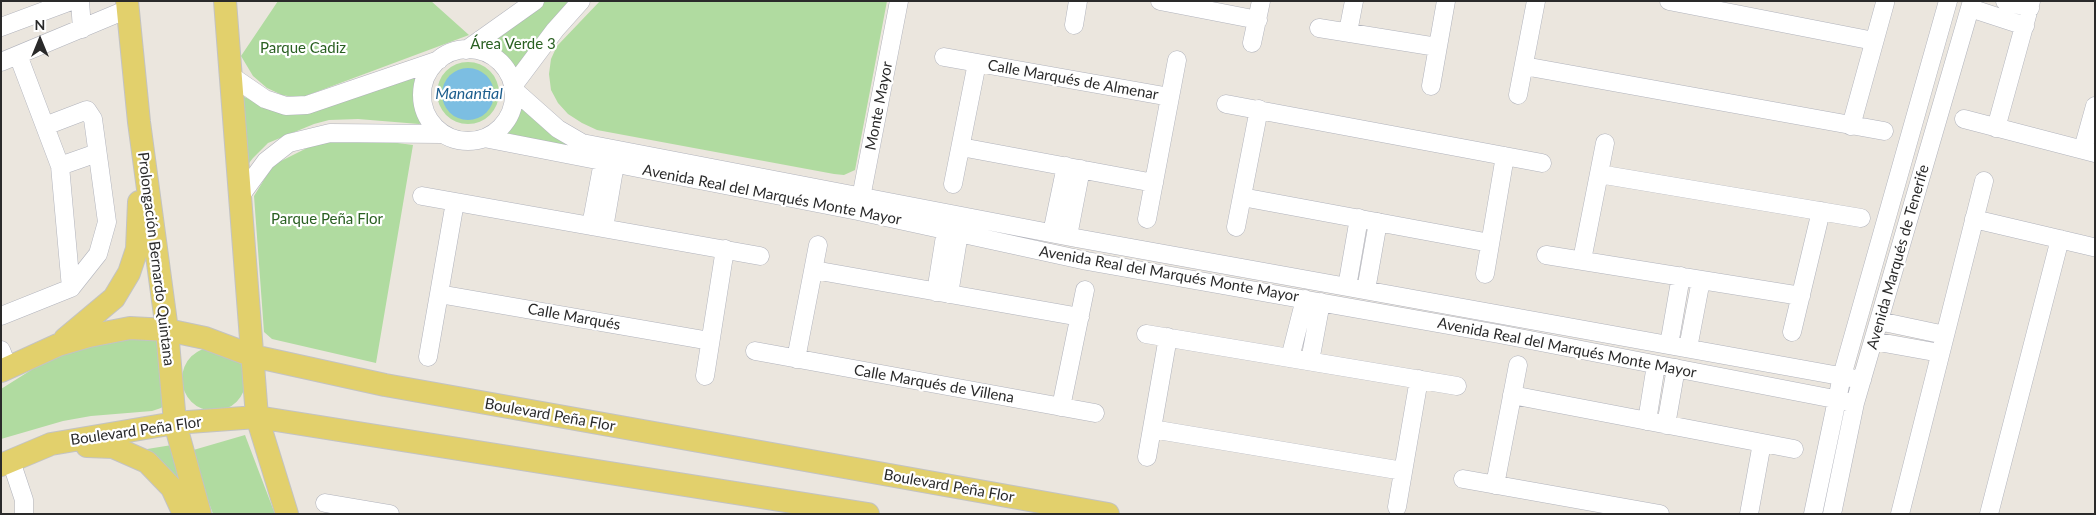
<!DOCTYPE html>
<html>
<head>
<meta charset="utf-8">
<style>
  body { margin:0 }
  #map { position:relative; width:2096px; height:515px; overflow:hidden; background:#ebe6de; font-family:Lato,sans-serif }
  canvas { display:block }
  .frame { position:absolute; inset:0; border:2px solid #2a2a2a; pointer-events:none }
  .north { position:absolute; left:15px; top:15px; width:50px; height:50px; -webkit-text-stroke:4px #fff; paint-order:stroke; rotate:0deg; font-size:14px; font-weight:700; line-height:20px; text-align:center; color:#2a2a2a }
  .north::after { content:''; display:block; margin:auto; width:18px; height:22px; background:#2a2a2a; clip-path:polygon(50% 0,100% 100%,50% 72%,0 100%) }
</style>
</head>
<body>
<div id="map">
<canvas width="2096" height="515"></canvas>
<div class="frame"></div>
<div class="north">N</div>
</div>
<script>
const ctx = document.querySelector('canvas').getContext('2d');
ctx.lineJoin = 'round';
function paint(path, color) { ctx.fillStyle = color; ctx.fill(path, 'evenodd'); }
const shape = rows => new Path2D(rows.map(r => 'M' + r).join(''));
function strokePath(path, color, width, dash) { ctx.strokeStyle = color; ctx.lineWidth = width; ctx.lineCap = dash ? 'butt' : 'round'; ctx.setLineDash(dash || []); ctx.stroke(path); }
function label(font, color, halo, rows, align = 'center') {
  ctx.font = font + ' Lato,sans-serif'; ctx.lineWidth = 4.5; ctx.setLineDash([]); ctx.textBaseline = 'middle'; ctx.strokeStyle = halo; ctx.fillStyle = color; for (const [text, x, y, turn = 0] of rows) {
    ctx.save(); ctx.translate(x, y); ctx.rotate((+turn || 0) * Math.PI / 180); ctx.textAlign = isNaN(turn) ? turn : align; if (halo) ctx.strokeText(text, 0, 0); ctx.fillText(text, 0, 0); ctx.restore();
  }
}
paint(shape([
  [278,1,431,1,469,35,300,98,282,95,267,88,253,76,241,56],
  [541,1,571,1,514,74,504,59,480,46],
  [600,1,887,1,855,170,844,175,834,174,597,130,582,123,568,114,558,103,551,90,549,74,551,59,557,46],
  '437 93a31 31 0 1 1 62 0a31 31 0 1 1-62 0Z',
  [414,75,416,78,415,104,422,123,419,124,358,119,329,120,314,124,268,143,253,158,246,167,240,95,269,108],
  [519,101,588,150,498,136,511,120],
  [346,139,382,141,413,145,376,363,272,339,264,332,254,196,273,165,313,145],
  [126,337,158,338,165,404,161,408,152,411,91,416,63,421,1,439,1,389,47,360,74,349],
  '182 379a32 32 0 1 1 64 0a32 32 0 1 1-64 0Z',
  [245,435,275,514,213,514,190,451],
  [172,445,192,506,165,464,152,455,141,450]
]), '#b0dba0');
paint(shape([
  '442 94a26 26 0 1 1 52 0a26 26 0 1 1-52 0Z'
]), '#7cbee2');
const minor = shape([
  [80,1,82,29],
  [1160,1,1258,20],
  [1669,1,1874,41],
  [2005,1,2030,8],
  [1970,8,2025,26],
  [1074,25,1078,1],
  [1,27,71,1],
  [1319,28,1437,47],
  [1348,32,1354,1],
  [1252,43,1261,1],
  '422 95a46 46 0 1 1 92 0a46 46 0 1 1-92 0Z',
  [466,50,535,1],
  [944,57,1170,97],
  [1,62,128,9],
  [1524,66,1884,131],
  [230,75,265,99,286,106,307,105,439,60],
  [513,86,555,30,581,1],
  [1431,86,1446,1],
  [513,89,558,129,582,143,1076,238,1862,380],
  [1518,95,1536,1],
  [1226,104,1542,163],
  [1964,119,2095,153],
  [45,126,87,110,93,119,107,222,98,254,71,288],
  [1851,126,1885,3],
  [1996,128,2031,1],
  [484,138,858,211,1087,261,1499,334,1855,403],
  [961,147,1154,183],
  [2083,149,2095,106],
  [60,166,97,153],
  [1599,174,1861,218],
  [953,184,977,63],
  [241,195,266,161,289,143,330,133,442,134],
  [422,196,760,256],
  [1242,197,1490,243],
  [859,208,899,1],
  [1147,219,1177,60],
  [1974,219,2093,247],
  [591,226,603,162],
  [1236,227,1259,109],
  [604,228,615,164],
  [1052,233,1066,166],
  [1068,236,1081,169],
  [1546,255,1801,296],
  [1582,260,1605,143],
  [814,270,1080,317],
  [1485,274,1505,156],
  [1347,287,1359,218],
  [1366,290,1378,222],
  [936,292,946,230],
  [439,294,710,341],
  [949,294,959,233],
  [1,316,71,288,60,166,18,55],
  [1879,321,1945,335],
  [1792,332,1821,211],
  [1146,334,1457,386],
  [1873,341,1940,353],
  [1669,345,1681,276],
  [1688,348,1701,280],
  [1,350,8,368],
  [755,351,1095,413],
  [428,357,455,202],
  [1290,358,1305,299],
  [796,359,818,245],
  [1310,361,1321,302],
  [705,376,725,249],
  [1512,395,1794,449],
  [1061,407,1085,290],
  [1647,421,1656,365],
  [1666,425,1676,368],
  [1152,429,1403,471],
  [1147,457,1168,337],
  [11,461,24,500,24,514],
  [1463,479,1660,514],
  [1495,485,1518,365],
  [325,503,390,514],
  [1397,507,1419,379],
  [1749,514,1762,443],
  [1813,514,1842,376,1948,1],
  [1832,514,1855,403,1972,1],
  [1900,514,1984,181],
  [1989,514,2060,239]
]);
const major = shape([
  [127,1,139,122,167,330,175,423,200,514],
  [225,1,257,417,287,514],
  [65,339,114,298,129,273,137,249,139,202],
  [1,371,58,345,89,336,130,328,167,330,205,338,253,356,385,385,1108,514],
  [87,446,113,447,147,462,172,488,184,514],
  [1,465,51,444,175,423,257,417,868,514]
]);
strokePath(minor, '#b1b3bc', 19);
strokePath(major, '#c3c3c3', 24);
strokePath(minor, '#fff', 18);
strokePath(major, '#e2d06c', 22);
label('15px', '#2a6022', '#fff', [
  ["Área Verde 3",513,44],
  ["Parque Cadiz",303,48],
  ["Parque Peña Flor",327,219]
]);
label('15px', '#2a2a2a', '#fff', [
  ["Calle Marqués de Almenar",1073,80,10],
  ["Monte Mayor",879,106,-79],
  ["Avenida Real del Marqués Monte Mayor",772,195,11],
  ["Avenida Marqués de Tenerife",1898,257,-74],
  ["Prolongación Bernardo Quintana",156,259,83],
  ["Avenida Real del Marqués Monte Mayor",1169,274,10],
  ["Calle Marqués",574,317,10],
  ["Avenida Real del Marqués Monte Mayor",1567,348,11],
  ["Calle Marqués de Villena",934,384,10],
  ["Boulevard Peña Flor",550,415,10],
  ["Boulevard Peña Flor",136,431,-8],
  ["Boulevard Peña Flor",949,486,10]
]);
label('italic 16px', '#1c5d8d', '#fff', [
  ["Manantial",469,94]
]);
</script>
</body>
</html>
